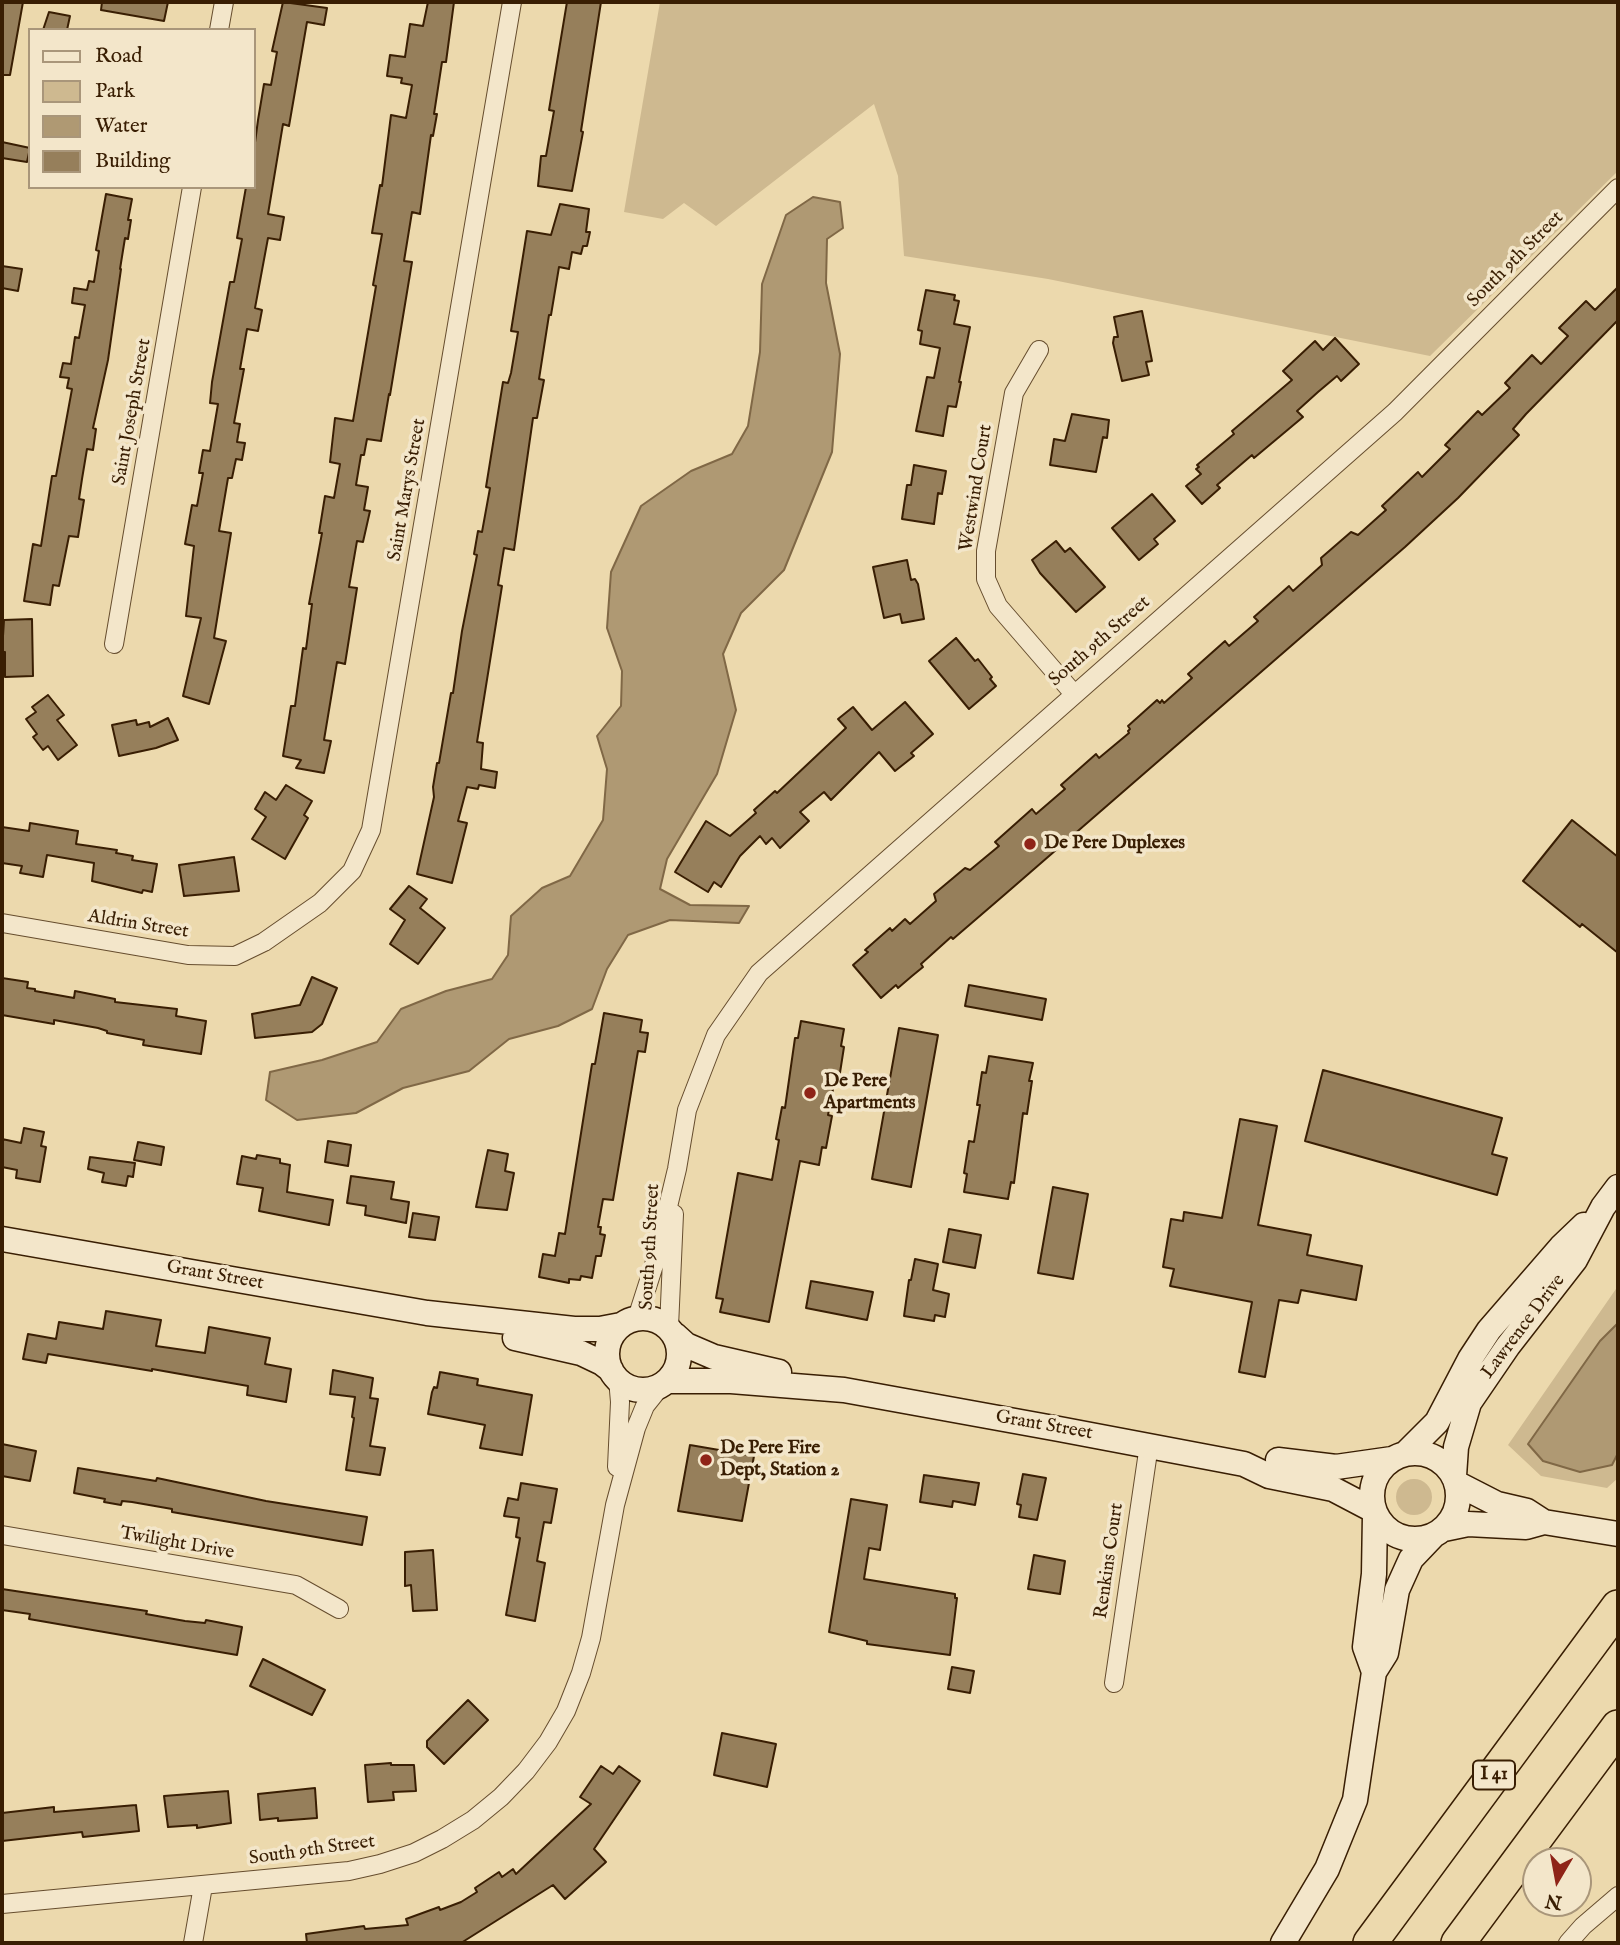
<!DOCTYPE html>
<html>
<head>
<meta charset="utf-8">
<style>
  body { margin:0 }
  #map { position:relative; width:1620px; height:1945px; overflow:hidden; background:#ecd9ad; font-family:"IM FELL English",serif }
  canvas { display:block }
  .frame { position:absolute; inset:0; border:4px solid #391e03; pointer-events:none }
  .legend { position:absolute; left:28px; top:28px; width:228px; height:161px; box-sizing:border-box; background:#f3e6ca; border:2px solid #a9967a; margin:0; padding:9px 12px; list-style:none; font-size:21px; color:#391e03 }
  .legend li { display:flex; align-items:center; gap:14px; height:35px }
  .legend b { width:35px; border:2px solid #a9967a }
  .north { position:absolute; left:1522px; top:1847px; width:70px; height:70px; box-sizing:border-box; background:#f3e6ca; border:2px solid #a9967a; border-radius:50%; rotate:190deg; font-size:19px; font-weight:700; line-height:28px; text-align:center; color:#391e03 }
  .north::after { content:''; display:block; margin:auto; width:24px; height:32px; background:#8f2418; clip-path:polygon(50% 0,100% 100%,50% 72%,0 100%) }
</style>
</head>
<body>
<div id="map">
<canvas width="1620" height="1945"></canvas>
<div class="frame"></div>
<ul class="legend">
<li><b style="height:9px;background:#f3e6ca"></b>Road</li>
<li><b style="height:19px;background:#ceb990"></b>Park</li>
<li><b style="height:19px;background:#af9973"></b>Water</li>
<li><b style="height:19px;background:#967f5b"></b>Building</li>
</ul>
<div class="north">N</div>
</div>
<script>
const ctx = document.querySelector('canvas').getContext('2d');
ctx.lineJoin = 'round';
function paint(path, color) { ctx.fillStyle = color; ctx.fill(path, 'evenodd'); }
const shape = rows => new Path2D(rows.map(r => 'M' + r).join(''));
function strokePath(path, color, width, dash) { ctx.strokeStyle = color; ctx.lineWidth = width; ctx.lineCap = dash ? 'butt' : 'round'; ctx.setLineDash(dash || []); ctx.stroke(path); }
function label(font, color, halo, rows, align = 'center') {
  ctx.font = font + ' "IM FELL English",serif'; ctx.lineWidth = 7; ctx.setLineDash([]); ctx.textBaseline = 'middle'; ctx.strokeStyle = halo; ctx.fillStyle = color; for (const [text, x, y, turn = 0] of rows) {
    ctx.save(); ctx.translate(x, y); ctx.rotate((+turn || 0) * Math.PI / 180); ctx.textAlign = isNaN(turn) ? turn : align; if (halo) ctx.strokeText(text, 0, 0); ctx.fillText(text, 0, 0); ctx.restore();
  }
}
paint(shape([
  [660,2,1618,2,1618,171,1430,356,1048,279,904,256,898,176,874,104,716,226,684,203,663,219,624,212],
  [1618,1286,1618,1478,1607,1488,1541,1476,1508,1445],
  '1396 1497a18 18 0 1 1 36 0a18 18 0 1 1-36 0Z'
]), '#ceb990');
const water = shape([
  [813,197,840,202,843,228,827,239,826,283,840,354,832,452,784,570,741,613,723,654,736,710,717,774,667,859,660,889,690,905,749,906,739,923,670,920,628,935,607,969,592,1009,558,1026,509,1039,469,1071,403,1088,356,1113,297,1120,266,1100,270,1072,322,1060,377,1042,401,1009,446,991,492,979,508,955,511,916,542,888,570,876,603,820,607,769,597,736,621,706,622,671,607,628,611,572,641,506,691,471,732,454,748,426,760,352,762,284,786,215,813,197],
  [1618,1323,1618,1453,1612,1465,1580,1472,1543,1461,1528,1444,1600,1341,1618,1323]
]);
paint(water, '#af9973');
strokePath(water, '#806846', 2);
const building = shape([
  [2,2,23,2,10,75,2,75,2,2],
  [102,2,168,2,164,21,101,10,102,2],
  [283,2,327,8,324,25,307,22,289,126,283,124,268,214,284,217,280,240,268,238,255,308,262,310,258,331,247,329,240,369,244,369,234,423,240,424,237,442,245,443,242,460,236,459,232,478,228,478,219,531,231,533,214,638,226,641,209,704,183,696,201,618,186,616,194,546,185,544,192,505,197,506,203,473,199,473,203,450,210,451,218,404,210,403,212,382,230,282,234,282,242,239,237,238,246,187,254,187,254,150,258,120,264,84,271,85,277,52,272,51,283,2],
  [428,2,454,2,446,62,442,62,434,114,437,114,433,136,431,135,420,214,412,212,404,261,412,262,390,395,389,394,381,441,367,439,364,455,361,455,356,485,368,487,364,510,370,511,363,542,357,541,349,587,357,588,345,664,337,662,324,740,331,741,324,773,296,768,301,760,283,756,291,706,295,706,303,648,306,649,312,604,309,604,322,533,319,533,325,496,334,498,340,464,330,462,335,418,353,421,376,286,373,285,382,234,372,233,380,185,382,186,391,115,406,118,412,85,401,83,402,78,387,76,390,55,405,57,410,24,423,26,428,2],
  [567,2,601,2,581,131,583,132,572,191,538,186,541,156,546,156,554,111,549,110,567,2],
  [49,12,70,16,67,30,43,30,49,12],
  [2,142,30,148,27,162,2,158,2,142],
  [106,194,132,199,128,220,131,220,128,239,125,238,120,269,121,269,108,360,93,428,96,429,93,450,87,449,82,479,79,499,84,500,78,537,69,536,59,586,53,585,50,605,24,601,33,544,41,546,52,476,56,476,72,389,67,388,69,378,60,377,63,363,71,364,75,337,79,338,85,305,72,303,74,288,87,290,89,281,94,282,99,251,96,250,106,194],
  [560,204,589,209,586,232,590,232,587,246,583,246,581,254,572,252,569,269,559,267,551,315,549,315,539,379,544,380,537,418,533,418,514,550,504,548,498,585,502,586,477,742,483,743,481,769,497,772,495,788,479,785,478,789,467,787,458,821,467,823,452,883,417,874,434,797,433,787,437,763,439,763,451,693,453,693,462,631,477,555,474,554,478,531,482,532,490,488,486,487,503,382,508,383,511,373,518,332,511,331,527,231,551,235,560,204],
  [2,266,22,269,18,291,2,288,2,266],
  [1618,287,1618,320,1526,414,1513,429,1519,435,1458,498,1405,547,1003,896,953,939,951,937,921,964,923,967,912,976,898,988,896,985,881,998,853,965,868,952,865,950,890,928,892,931,905,919,910,924,936,901,934,894,965,868,970,870,999,846,995,842,1032,809,1036,814,1065,789,1061,785,1096,754,1099,758,1129,733,1128,731,1130,729,1128,726,1157,700,1160,703,1162,700,1164,703,1192,678,1188,674,1225,641,1229,646,1258,621,1254,617,1289,586,1293,591,1322,565,1321,558,1351,532,1358,535,1386,510,1382,506,1418,472,1422,477,1450,449,1445,445,1478,411,1482,415,1510,388,1505,383,1532,355,1541,364,1568,336,1559,328,1586,301,1595,310,1618,287],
  [926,290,955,295,954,300,959,301,954,324,970,327,959,382,961,382,956,407,948,406,943,436,916,431,927,377,934,378,940,348,920,344,922,331,918,330,926,290],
  [1142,311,1152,361,1146,362,1149,375,1122,381,1113,343,1114,337,1118,337,1114,317,1142,311],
  [1335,338,1359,364,1341,381,1337,376,1318,392,1297,411,1303,417,1254,458,1252,455,1217,485,1220,488,1202,504,1186,486,1201,474,1196,469,1199,467,1197,465,1234,434,1232,431,1292,380,1283,371,1315,341,1323,350,1335,338],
  [1072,414,1109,420,1107,438,1103,437,1096,472,1050,465,1054,439,1065,441,1072,414],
  [914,465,946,471,942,494,938,493,934,524,902,519,907,485,911,485,914,465],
  [1152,494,1175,521,1154,539,1158,544,1139,560,1112,528,1152,494],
  [1056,541,1065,552,1070,548,1105,587,1076,612,1040,573,1032,560,1056,541],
  [907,560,911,580,915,579,918,584,924,619,902,623,900,614,884,618,873,567,907,560],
  [32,619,33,676,5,677,5,652,2,652,4,620,32,619],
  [956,638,975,661,978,659,992,677,990,679,996,686,969,709,929,661,956,638],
  [48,695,64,715,57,720,77,745,58,760,48,746,43,750,33,737,37,734,26,719,36,712,32,707,48,695],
  [905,702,933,734,911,753,914,756,895,771,879,752,831,800,824,792,800,812,809,821,780,848,772,838,766,844,760,836,740,856,721,887,714,882,708,892,675,872,706,821,730,836,756,813,754,810,775,791,777,793,846,728,838,719,853,707,872,730,905,702],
  [168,718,178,740,156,748,119,756,112,725,136,720,137,725,149,722,150,727,168,718],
  [286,785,312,801,304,815,308,818,285,859,252,839,266,817,255,809,265,792,276,800,286,785],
  [1572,820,1618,857,1618,953,1582,924,1580,927,1523,881,1572,820],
  [30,823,78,831,76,844,117,850,116,853,133,856,132,860,157,864,152,892,143,890,142,893,92,881,94,863,47,855,43,877,20,873,22,866,2,863,2,827,29,831,30,823],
  [234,857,239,891,184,896,179,865,234,857],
  [409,886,427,899,420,908,445,928,418,964,390,944,405,920,390,909,409,886],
  [312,977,337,988,322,1024,312,1032,255,1038,252,1014,300,1005,312,977],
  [2,978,28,982,27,988,35,989,35,991,74,998,75,991,115,999,115,1002,177,1009,176,1016,206,1021,201,1054,143,1045,144,1040,107,1033,107,1031,98,1028,54,1020,54,1024,2,1015,2,978],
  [969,985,1046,999,1042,1020,965,1006,969,985],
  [604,1013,642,1020,640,1032,648,1033,645,1052,638,1051,613,1200,603,1199,598,1227,601,1227,600,1234,605,1235,601,1256,596,1256,592,1278,581,1276,580,1280,569,1279,569,1283,539,1277,543,1254,555,1256,559,1233,565,1234,592,1064,595,1064,604,1013],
  [801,1021,844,1029,841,1046,844,1047,839,1079,835,1079,828,1115,832,1116,826,1148,822,1147,819,1165,800,1161,769,1322,720,1312,723,1299,716,1298,738,1173,772,1180,779,1140,776,1139,782,1107,785,1108,795,1038,798,1038,801,1021],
  [899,1028,938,1035,911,1187,872,1179,899,1028],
  [989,1056,1033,1063,1029,1081,1032,1081,1027,1114,1023,1113,1014,1183,1011,1182,1008,1199,964,1192,967,1174,964,1173,969,1141,974,1142,980,1105,977,1105,982,1072,986,1073,989,1056],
  [1323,1070,1502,1118,1492,1154,1507,1158,1497,1195,1305,1141,1323,1070],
  [1240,1119,1277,1126,1258,1225,1311,1235,1307,1255,1362,1266,1356,1300,1301,1290,1298,1303,1279,1300,1265,1377,1239,1372,1252,1302,1170,1286,1174,1269,1163,1267,1171,1219,1183,1221,1184,1212,1222,1218,1240,1119],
  [24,1128,44,1132,41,1146,46,1147,40,1182,16,1178,17,1170,2,1167,2,1139,21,1143,24,1128],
  [328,1141,351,1145,348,1166,325,1162,328,1141],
  [138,1142,164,1147,161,1165,134,1160,138,1142],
  [488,1150,508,1154,505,1171,514,1173,507,1210,476,1207,488,1150],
  [257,1155,280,1159,280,1163,290,1165,287,1192,333,1200,329,1225,259,1211,263,1188,237,1184,242,1156,256,1159,257,1155],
  [90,1157,135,1163,133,1177,128,1176,126,1186,102,1182,104,1173,88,1169,90,1157],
  [351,1176,394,1182,391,1199,409,1202,406,1223,365,1215,366,1206,347,1203,351,1176],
  [1053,1187,1088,1194,1073,1279,1038,1273,1053,1187],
  [413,1213,439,1217,435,1240,409,1237,413,1213],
  [949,1229,981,1235,975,1268,943,1262,949,1229],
  [915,1259,938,1264,933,1290,949,1294,945,1317,935,1315,934,1321,904,1316,909,1280,911,1280,915,1259],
  [811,1281,873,1292,867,1320,806,1308,811,1281],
  [106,1311,161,1320,156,1346,205,1353,209,1327,270,1338,265,1364,291,1369,286,1402,247,1395,248,1386,152,1369,152,1371,48,1354,46,1363,23,1359,28,1334,56,1339,59,1322,103,1329,106,1311],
  [333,1370,373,1378,370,1398,378,1399,370,1446,385,1448,380,1475,346,1470,354,1418,352,1417,355,1397,330,1394,333,1370],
  [440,1372,478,1379,477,1385,532,1395,522,1455,480,1448,485,1425,428,1414,432,1392,434,1387,437,1388,440,1372],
  [2,1444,36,1451,30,1481,2,1476,2,1444],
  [690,1445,754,1456,742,1521,678,1511,690,1445],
  [78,1468,156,1481,157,1478,266,1501,367,1517,362,1545,172,1512,172,1509,132,1502,122,1501,121,1505,104,1502,105,1499,74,1493,78,1468],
  [1023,1474,1046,1478,1037,1520,1019,1517,1021,1505,1017,1504,1023,1474],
  [924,1475,979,1483,975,1505,953,1501,952,1507,920,1502,924,1475],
  [521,1483,557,1489,551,1523,544,1522,537,1561,545,1563,535,1621,506,1615,520,1538,516,1537,519,1518,504,1516,508,1498,518,1500,521,1483],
  [851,1499,887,1505,880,1550,869,1548,864,1579,955,1594,955,1598,957,1598,950,1655,867,1644,867,1641,829,1632,851,1499],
  [433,1550,437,1610,413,1611,411,1585,405,1586,405,1552,433,1550],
  [1034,1555,1065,1561,1060,1594,1028,1589,1034,1555],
  [2,1589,147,1611,146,1614,185,1621,205,1623,206,1620,242,1627,237,1655,29,1619,30,1614,2,1610,2,1589],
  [263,1659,325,1690,312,1715,250,1686,263,1659],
  [952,1667,974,1671,970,1693,948,1689,952,1667],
  [468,1700,488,1720,444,1764,427,1747,427,1741,468,1700],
  [722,1733,776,1744,767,1787,714,1775,722,1733],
  [391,1763,391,1765,414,1765,416,1791,393,1792,394,1800,368,1802,365,1765,391,1763],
  [601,1766,613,1774,619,1766,640,1781,594,1849,606,1862,565,1899,553,1885,461,1943,307,1943,306,1934,364,1926,365,1929,408,1925,406,1919,439,1907,440,1910,461,1902,477,1892,475,1888,499,1872,502,1877,513,1869,516,1874,591,1804,580,1797,601,1766],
  [315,1788,317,1818,278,1821,278,1818,260,1820,258,1794,315,1788],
  [228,1791,231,1823,197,1828,197,1825,168,1827,164,1796,228,1791],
  [136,1805,139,1831,83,1837,82,1832,2,1841,2,1813,54,1807,54,1812,136,1805]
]);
paint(building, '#967f5b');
strokePath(building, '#391e03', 2);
const street = shape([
  [219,30,224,2],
  [1039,350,1014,393,986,551,986,579,998,606,1074,694],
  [114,644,192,187],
  [2,923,188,955,235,956,264,942,320,903,352,871,371,830,512,2],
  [637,1318,654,1265,677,1169,687,1110,716,1035,759,973,1395,412,1618,188],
  [669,1327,674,1214],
  [617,1467,620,1402,618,1379],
  [2,1535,296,1585,339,1609],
  [1114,1683,1149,1445],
  [2,1904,349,1871,380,1864,414,1853,442,1839,473,1820,501,1797,526,1771,548,1742,566,1711,581,1673,591,1638,615,1505,636,1428,645,1406,661,1386],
  [193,1943,203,1886],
  [1568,1943,1583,1926,1618,1896]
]);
const secondary = shape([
  [2,1239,427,1313,574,1329,600,1329,621,1325],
  '607 1354a36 36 0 1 1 72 0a36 36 0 1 1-72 0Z',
  [675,1335,686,1345,714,1357,779,1372],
  [515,1338,581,1353,602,1363,611,1370],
  [667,1381,731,1381,844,1390,1059,1429,1244,1464,1269,1476,1333,1489,1373,1510],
  '1372 1496a43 43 0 1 1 86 0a43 43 0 1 1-86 0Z',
  [1405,1454,1437,1422,1470,1359,1489,1330,1561,1247,1584,1225],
  [1278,1460,1336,1467,1392,1459],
  [1454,1476,1456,1447,1469,1403,1508,1346,1575,1260,1603,1207,1618,1187],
  [1456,1483,1497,1504,1527,1511,1544,1522,1618,1534],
  [1444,1529,1468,1524,1526,1527,1544,1522],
  [1374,1672,1365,1647,1374,1574,1375,1515],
  [1283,1943,1327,1869,1355,1800,1374,1672,1386,1653,1397,1590,1411,1559,1432,1537]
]);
const highway = shape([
  [1370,1943,1618,1607],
  [1458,1943,1618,1727]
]);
strokePath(street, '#664d2e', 20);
strokePath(secondary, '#391e03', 27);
strokePath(highway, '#391e03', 36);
strokePath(street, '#f3e6ca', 18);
strokePath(secondary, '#f3e6ca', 24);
strokePath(highway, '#ecd9ad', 33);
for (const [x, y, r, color] of [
  [1030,844,7,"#8f2418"],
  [810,1093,7,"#8f2418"],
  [706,1460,7,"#8f2418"]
]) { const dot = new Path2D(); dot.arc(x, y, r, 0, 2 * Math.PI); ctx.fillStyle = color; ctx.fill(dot); strokePath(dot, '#f3e6ca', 2.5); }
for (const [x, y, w] of [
  [1494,1775,42]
]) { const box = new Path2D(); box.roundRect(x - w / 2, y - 14.5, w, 29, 5); ctx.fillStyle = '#f3e6ca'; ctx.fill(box); strokePath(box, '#391e03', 2); }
label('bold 18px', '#391e03', null, [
  ["I 41",1494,1775]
]);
label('19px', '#391e03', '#f3e6ca', [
  ["South 9th Street",1516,260,-45],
  ["Saint Joseph Street",133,412,-80],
  ["Westwind Court",977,488,-81],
  ["Saint Marys Street",408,490,-80],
  ["South 9th Street",1100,642,-41],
  ["Aldrin Street",138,925,9],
  ["South 9th Street",651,1247,-87],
  ["Grant Street",215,1276,10],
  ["Lawrence Drive",1524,1327,-53],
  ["Grant Street",1044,1426,10],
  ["Twilight Drive",177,1544,10],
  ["Renkins Court",1110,1561,-82],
  ["South 9th Street",312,1851,-8]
]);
label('bold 19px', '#391e03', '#f3e6ca', [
  ["De Pere Duplexes",1044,844],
  ["De Pere",824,1082],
  ["Apartments",824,1104],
  ["De Pere Fire",720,1449],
  ["Dept, Station 2",720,1471]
], 'left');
</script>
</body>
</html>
